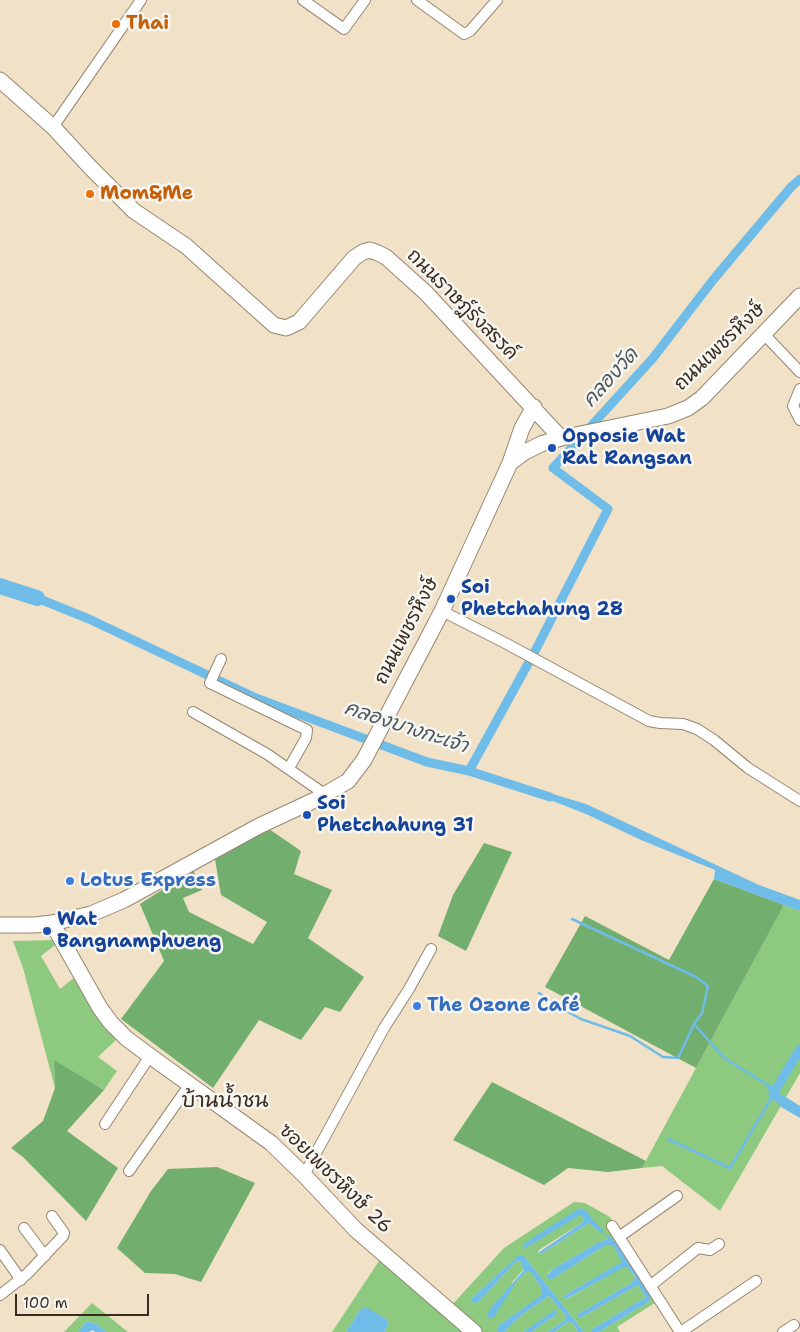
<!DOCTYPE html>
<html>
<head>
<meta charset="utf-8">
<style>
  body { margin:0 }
  #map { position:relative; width:800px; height:1332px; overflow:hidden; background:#f1e1c6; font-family:"Shantell Sans",sans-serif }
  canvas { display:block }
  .scale { position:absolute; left:15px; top:1294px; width:134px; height:22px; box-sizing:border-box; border:2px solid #3b2a1e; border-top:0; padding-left:6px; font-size:15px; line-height:18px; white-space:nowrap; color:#3b2a1e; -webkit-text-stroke:4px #f6f6f2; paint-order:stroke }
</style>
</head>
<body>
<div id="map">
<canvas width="800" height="1332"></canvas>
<div class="scale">100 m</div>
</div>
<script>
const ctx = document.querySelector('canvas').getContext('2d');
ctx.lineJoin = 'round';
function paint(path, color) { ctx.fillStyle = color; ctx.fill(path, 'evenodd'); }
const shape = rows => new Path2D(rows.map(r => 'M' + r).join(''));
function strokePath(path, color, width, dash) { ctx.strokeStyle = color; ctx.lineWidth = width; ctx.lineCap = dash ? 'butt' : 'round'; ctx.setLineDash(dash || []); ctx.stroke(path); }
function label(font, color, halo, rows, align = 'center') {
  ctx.font = font + ' "Shantell Sans","Playpen Sans Thai",sans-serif'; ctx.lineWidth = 5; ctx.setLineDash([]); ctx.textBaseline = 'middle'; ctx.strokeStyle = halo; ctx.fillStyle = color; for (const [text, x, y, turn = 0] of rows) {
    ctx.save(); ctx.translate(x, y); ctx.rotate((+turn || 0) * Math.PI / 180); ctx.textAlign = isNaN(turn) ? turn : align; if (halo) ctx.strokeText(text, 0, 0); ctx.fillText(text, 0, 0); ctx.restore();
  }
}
paint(shape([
  [784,905,800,911,800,1073,720,1211,662,1166,642,1168],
  [54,940,55,945,41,956,60,989,75,977,118,1038,98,1057,117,1071,104,1090,54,1061,55,1088,23,968,13,941],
  [574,1202,585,1203,610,1217,661,1299,617,1327,620,1332,599,1332,650,1301,651,1294,619,1245,606,1236,608,1239,599,1242,553,1269,548,1273,548,1277,551,1280,606,1245,613,1244,623,1262,563,1296,567,1299,626,1265,635,1277,633,1282,578,1314,580,1318,638,1285,646,1297,592,1329,591,1332,584,1332,524,1256,519,1256,471,1299,478,1302,517,1261,521,1262,524,1269,513,1281,508,1294,517,1281,527,1271,530,1271,542,1289,543,1295,499,1325,497,1332,477,1332,451,1306,504,1248],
  [580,1208,601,1233,589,1223,541,1254,538,1253,539,1250,583,1222,584,1218,580,1214,524,1249],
  [381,1258,470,1332,384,1332,389,1324,360,1310,346,1332,332,1332],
  [549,1296,566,1316,565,1320,547,1332,531,1332,557,1314,556,1310,523,1332,504,1332,523,1314],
  [92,1303,128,1332,107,1332,96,1324,87,1321,78,1332,64,1332],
  [568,1322,573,1323,578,1332,554,1332]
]), '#8dca80');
paint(shape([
  [269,829,301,851,294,874,332,890,308,938,364,977,340,1012,325,1007,301,1040,259,1020,213,1088,121,1019,164,961,140,904,193,870,202,890,183,898,189,912,253,944,267,922,221,895,215,859],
  [484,843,512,852,466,951,438,936,453,895],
  [714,879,784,905,696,1068,545,987,585,916,669,960],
  [54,1060,104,1090,67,1131,118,1168,86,1221,23,1157,11,1148,43,1121,55,1088],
  [492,1082,646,1161,642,1168,608,1172,568,1168,544,1185,453,1140],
  [217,1167,255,1183,201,1282,175,1274,145,1273,117,1248,151,1191,168,1169]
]), '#72ae6e');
paint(shape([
  [543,791,586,804,759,885,800,900,800,911,714,879,715,870,641,840,586,814,540,796],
  [765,1084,800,1106,800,1118,781,1107,773,1098],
  [580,1208,585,1210,604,1232,601,1233,589,1223,541,1254,538,1253,583,1222,584,1218,580,1215,524,1249,523,1245,532,1238],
  [605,1235,609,1236,619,1245,651,1294,650,1301,599,1332,591,1332,592,1329,646,1297,638,1285,580,1318,578,1318,578,1314,633,1282,635,1276,626,1266,566,1299,563,1296,622,1262,613,1245,606,1245,551,1280,547,1277,548,1274,553,1269,599,1242,608,1239],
  [519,1255,524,1256,584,1332,578,1332,573,1323,568,1322,554,1332,547,1332,565,1320,566,1316,549,1296,523,1314,504,1332,497,1332,499,1325,542,1295,542,1289,530,1271,527,1271,517,1281,494,1317,489,1319,487,1315,490,1309,524,1270,521,1262,517,1261,478,1302,473,1303,471,1299],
  [366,1307,386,1319,389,1324,384,1332,346,1332,360,1310],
  [556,1309,557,1314,531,1332,523,1332],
  [87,1321,96,1324,107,1332,95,1332,93,1330,89,1332,78,1332]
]), '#6fbce9');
strokePath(shape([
  [572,919,696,977,708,986,702,1013,694,1024,724,1058,776,1090],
  [539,993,559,1007,581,1019,630,1036,663,1057,678,1058,694,1024],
  [668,1139,730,1168,773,1095]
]), '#6fbce9', 2.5);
strokePath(shape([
  [37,598,89,619,256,698,427,762,469,771,550,797],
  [534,653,608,509,553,468,653,358,713,280,791,187,800,179],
  [469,771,529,662],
  [779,1098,773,1094,800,1049]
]), '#6fbce9', 9);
strokePath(shape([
  [0,586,37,598]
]), '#6fbce9', 16);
const street = shape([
  [303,0,344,29,365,0],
  [417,0,464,34,470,31,497,0],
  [53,127,141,0],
  [763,333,800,372],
  [800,389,793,406,800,420],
  [442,611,507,644,649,721,660,723,683,724,697,729,714,740,748,768,800,801],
  [221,659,210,683,307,730,306,738,289,768],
  [193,712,267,754,326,795],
  [105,1124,150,1056],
  [129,1171,190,1084],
  [304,1175,384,1028,409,989,431,949],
  [612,1226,680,1332],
  [24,1228,45,1256],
  [619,1237,677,1196],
  [0,1250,21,1280],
  [650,1286,698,1248,710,1250,719,1244],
  [0,1295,27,1274,63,1236,64,1233,52,1216],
  [681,1332,756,1281],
  [783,1332,794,1325]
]);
const secondary = shape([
  [0,80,53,127,90,167,134,211,186,246,274,325,286,328,299,322,354,258,363,252,370,250,378,253,386,257,426,293,561,438],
  [510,463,522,428,534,407],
  [52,923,100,1008,111,1023,126,1038,150,1056,271,1143,304,1175,356,1230,474,1332],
  [0,925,35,925,52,923,91,914,124,900,259,826,317,799,348,781,364,760,442,611,510,463,525,452,541,444,561,438,668,416,688,408,702,398,800,296]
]);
strokePath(street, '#968672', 12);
strokePath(secondary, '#968672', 17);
strokePath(street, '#fff', 10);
strokePath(secondary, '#fff', 15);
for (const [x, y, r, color] of [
  [116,24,5,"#e8710a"],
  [90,194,5,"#e8710a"],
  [552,448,5,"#1a4fb4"],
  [451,599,5,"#1a4fb4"],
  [307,815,5,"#1a4fb4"],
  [70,881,5,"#3f7fe0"],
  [47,931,5,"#1a4fb4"],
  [417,1006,5,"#3f7fe0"]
]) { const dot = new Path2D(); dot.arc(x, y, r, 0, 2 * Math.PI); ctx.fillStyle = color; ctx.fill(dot); strokePath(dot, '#f6f6f2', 2); }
label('bold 19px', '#c56008', '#f6f6f2', [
  ["Thai",126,24],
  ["Mom&Me",100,194]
], 'left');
label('19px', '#3b2a1e', '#f6f6f2', [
  ["ถนนราษฎ์รังสรรค์",462,305,45],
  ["ถนนเพชรหึงษ์",720,347,-44],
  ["ถนนเพชรหึงษ์",407,631,-63],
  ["ซอยเพชรหึงษ์ 26",335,1179,44]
]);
label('bold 19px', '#164399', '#f6f6f2', [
  ["Opposie Wat",562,437],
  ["Rat Rangsan",562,459],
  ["Soi",461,588],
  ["Phetchahung 28",461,610],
  ["Soi",317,804],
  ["Phetchahung 31",317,826],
  ["Wat",57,920],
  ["Bangnamphueng",57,942]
], 'left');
label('bold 19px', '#366cbe', '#f6f6f2', [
  ["Lotus Express",80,881],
  ["The Ozone Café",427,1006]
], 'left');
label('italic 20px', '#4b565b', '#f6f6f2', [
  ["คลองวัด",611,378,-48],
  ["คลองบางกะเจ้า",406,728,18]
]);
label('21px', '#3b2a1e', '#f6f6f2', [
  ["บ้านน้ำชน",225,1102]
]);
</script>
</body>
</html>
